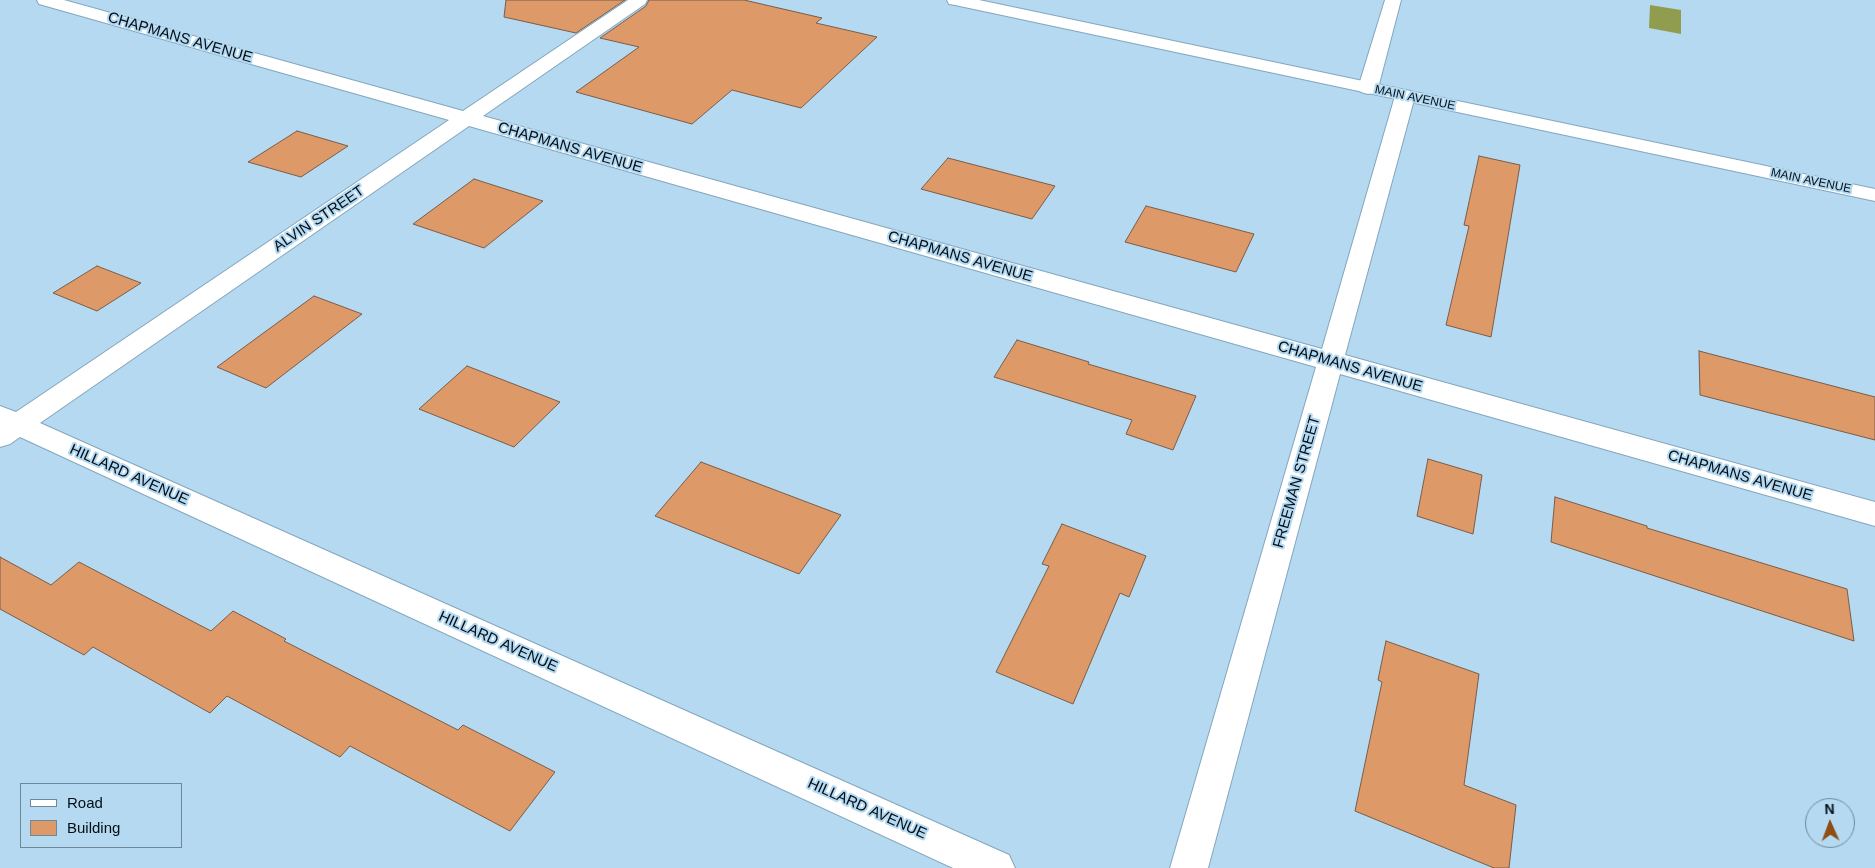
<!DOCTYPE html>
<html>
<head>
<meta charset="utf-8">
<style>
  body { margin:0 }
  #map { position:relative; width:1875px; height:868px; overflow:hidden; background:#b4d9f1; font-family:Helvetica,sans-serif }
  canvas { display:block }
  .legend { position:absolute; left:20px; top:783px; width:162px; height:65px; box-sizing:border-box; background:#b4d9f1; border:1px solid #6d8899; margin:0; padding:6px 9px; list-style:none; font-size:15px; color:#030e16 }
  .legend li { display:flex; align-items:center; gap:10px; height:25px }
  .legend b { width:25px; border:1px solid #6d8899 }
  .north { position:absolute; left:1805px; top:798px; width:50px; height:50px; box-sizing:border-box; background:#b4d9f1; border:1px solid #6d8899; border-radius:50%; rotate:358deg; font-size:14px; font-weight:700; line-height:20px; text-align:center; color:#030e16 }
  .north::after { content:''; display:block; margin:auto; width:18px; height:22px; background:#8d4d15; clip-path:polygon(50% 0,100% 100%,50% 72%,0 100%) }
</style>
</head>
<body>
<div id="map">
<canvas width="1875" height="868"></canvas>
<ul class="legend">
<li><b style="height:6px;background:#fff"></b>Road</li>
<li><b style="height:14px;background:#de9968"></b>Building</li>
</ul>
<div class="north">N</div>
</div>
<script>
const ctx = document.querySelector('canvas').getContext('2d');
ctx.lineJoin = 'round';
function paint(path, color) { ctx.fillStyle = color; ctx.fill(path, 'evenodd'); }
const shape = rows => new Path2D(rows.map(r => 'M' + r).join(''));
function strokePath(path, color, width, dash) { ctx.strokeStyle = color; ctx.lineWidth = width; ctx.lineCap = dash ? 'butt' : 'round'; ctx.setLineDash(dash || []); ctx.stroke(path); }
function label(font, color, halo, rows, align = 'center') {
  ctx.font = font + ' Helvetica,sans-serif'; ctx.lineWidth = 4; ctx.setLineDash([]); ctx.textBaseline = 'middle'; ctx.strokeStyle = halo; ctx.fillStyle = color; for (const [text, x, y, turn = 0] of rows) {
    ctx.save(); ctx.translate(x, y); ctx.rotate((+turn || 0) * Math.PI / 180); ctx.textAlign = isNaN(turn) ? turn : align; if (halo) ctx.strokeText(text, 0, 0); ctx.fillText(text, 0, 0); ctx.restore();
  }
}
paint(shape([
  [1650,5,1681,10,1681,34,1649,28]
]), '#919d4e');
const building = shape([
  [506,0,625,0,576,33,504,17,506,0],
  [649,0,744,0,822,18,816,23,877,37,801,108,732,90,692,124,576,92,639,47,600,38,646,6,649,0],
  [297,131,348,146,301,177,248,162,297,131],
  [1479,156,1520,165,1491,337,1446,325,1469,226,1464,225,1479,156],
  [948,158,1055,186,1032,219,921,189,948,158],
  [474,179,543,201,484,248,413,224,474,179],
  [1146,206,1254,234,1236,272,1125,242,1146,206],
  [97,266,141,283,97,311,53,293,97,266],
  [314,296,362,314,266,388,217,367,314,296],
  [1017,340,1089,362,1088,364,1196,396,1173,450,1126,434,1132,420,994,377,1017,340],
  [1699,351,1875,397,1875,440,1700,395,1699,351],
  [467,366,560,402,514,447,419,409,467,366],
  [1428,459,1482,475,1473,534,1417,516,1428,459],
  [701,462,841,515,799,574,655,516,701,462],
  [1555,497,1647,526,1647,528,1847,589,1854,641,1551,542,1555,497],
  [1062,524,1146,556,1129,597,1120,593,1073,704,996,672,1049,566,1042,564,1062,524],
  [0,557,51,585,79,562,211,631,233,611,286,639,284,641,458,730,463,725,555,772,510,831,350,746,340,757,227,696,210,713,93,647,84,655,0,609,0,557],
  [1386,641,1479,674,1464,785,1516,805,1509,868,1494,868,1355,811,1382,682,1378,680,1386,641]
]);
paint(building, '#de9968');
strokePath(building, '#7b5c47', 1);
const minor = shape([
  [37,0,64,0,463,111,628,0,647,0,645,4,483,116,1322,349,1395,96,1398,92,1405,90,1412,92,1415,96,1345,355,1875,502,1875,526,1340,374,1208,868,1170,868,1316,367,469,126,40,423,1009,855,1015,868,953,868,20,437,10,444,0,447,0,406,16,412,449,120,39,4,37,0],
  [1385,0,1401,0,1378,88,1375,92,1368,94,1361,92,1358,88,1385,0]
]);
const major = shape([
  [947,0,979,0,1875,189,1875,201,955,5,949,4,947,0]
]);
strokePath(minor, '#83a6bd', 2);
strokePath(major, '#83a6bd', 2);
paint(minor, '#fff');
paint(major, '#fff');
label('12px', '#030e16', '#b4d9f1', [
  ["MAIN AVENUE",1415,98,12],
  ["MAIN AVENUE",1811,181,12]
]);
label('15px', '#030e16', '#b4d9f1', [
  ["CHAPMANS AVENUE",180,38,16],
  ["CHAPMANS AVENUE",570,148,16],
  ["ALVIN STREET",319,219,-34],
  ["CHAPMANS AVENUE",960,257,16],
  ["CHAPMANS AVENUE",1350,367,16],
  ["HILLARD AVENUE",129,475,24],
  ["CHAPMANS AVENUE",1740,476,16],
  ["FREEMAN STREET",1297,482,-74],
  ["HILLARD AVENUE",498,642,24],
  ["HILLARD AVENUE",867,809,24]
]);
</script>
</body>
</html>
